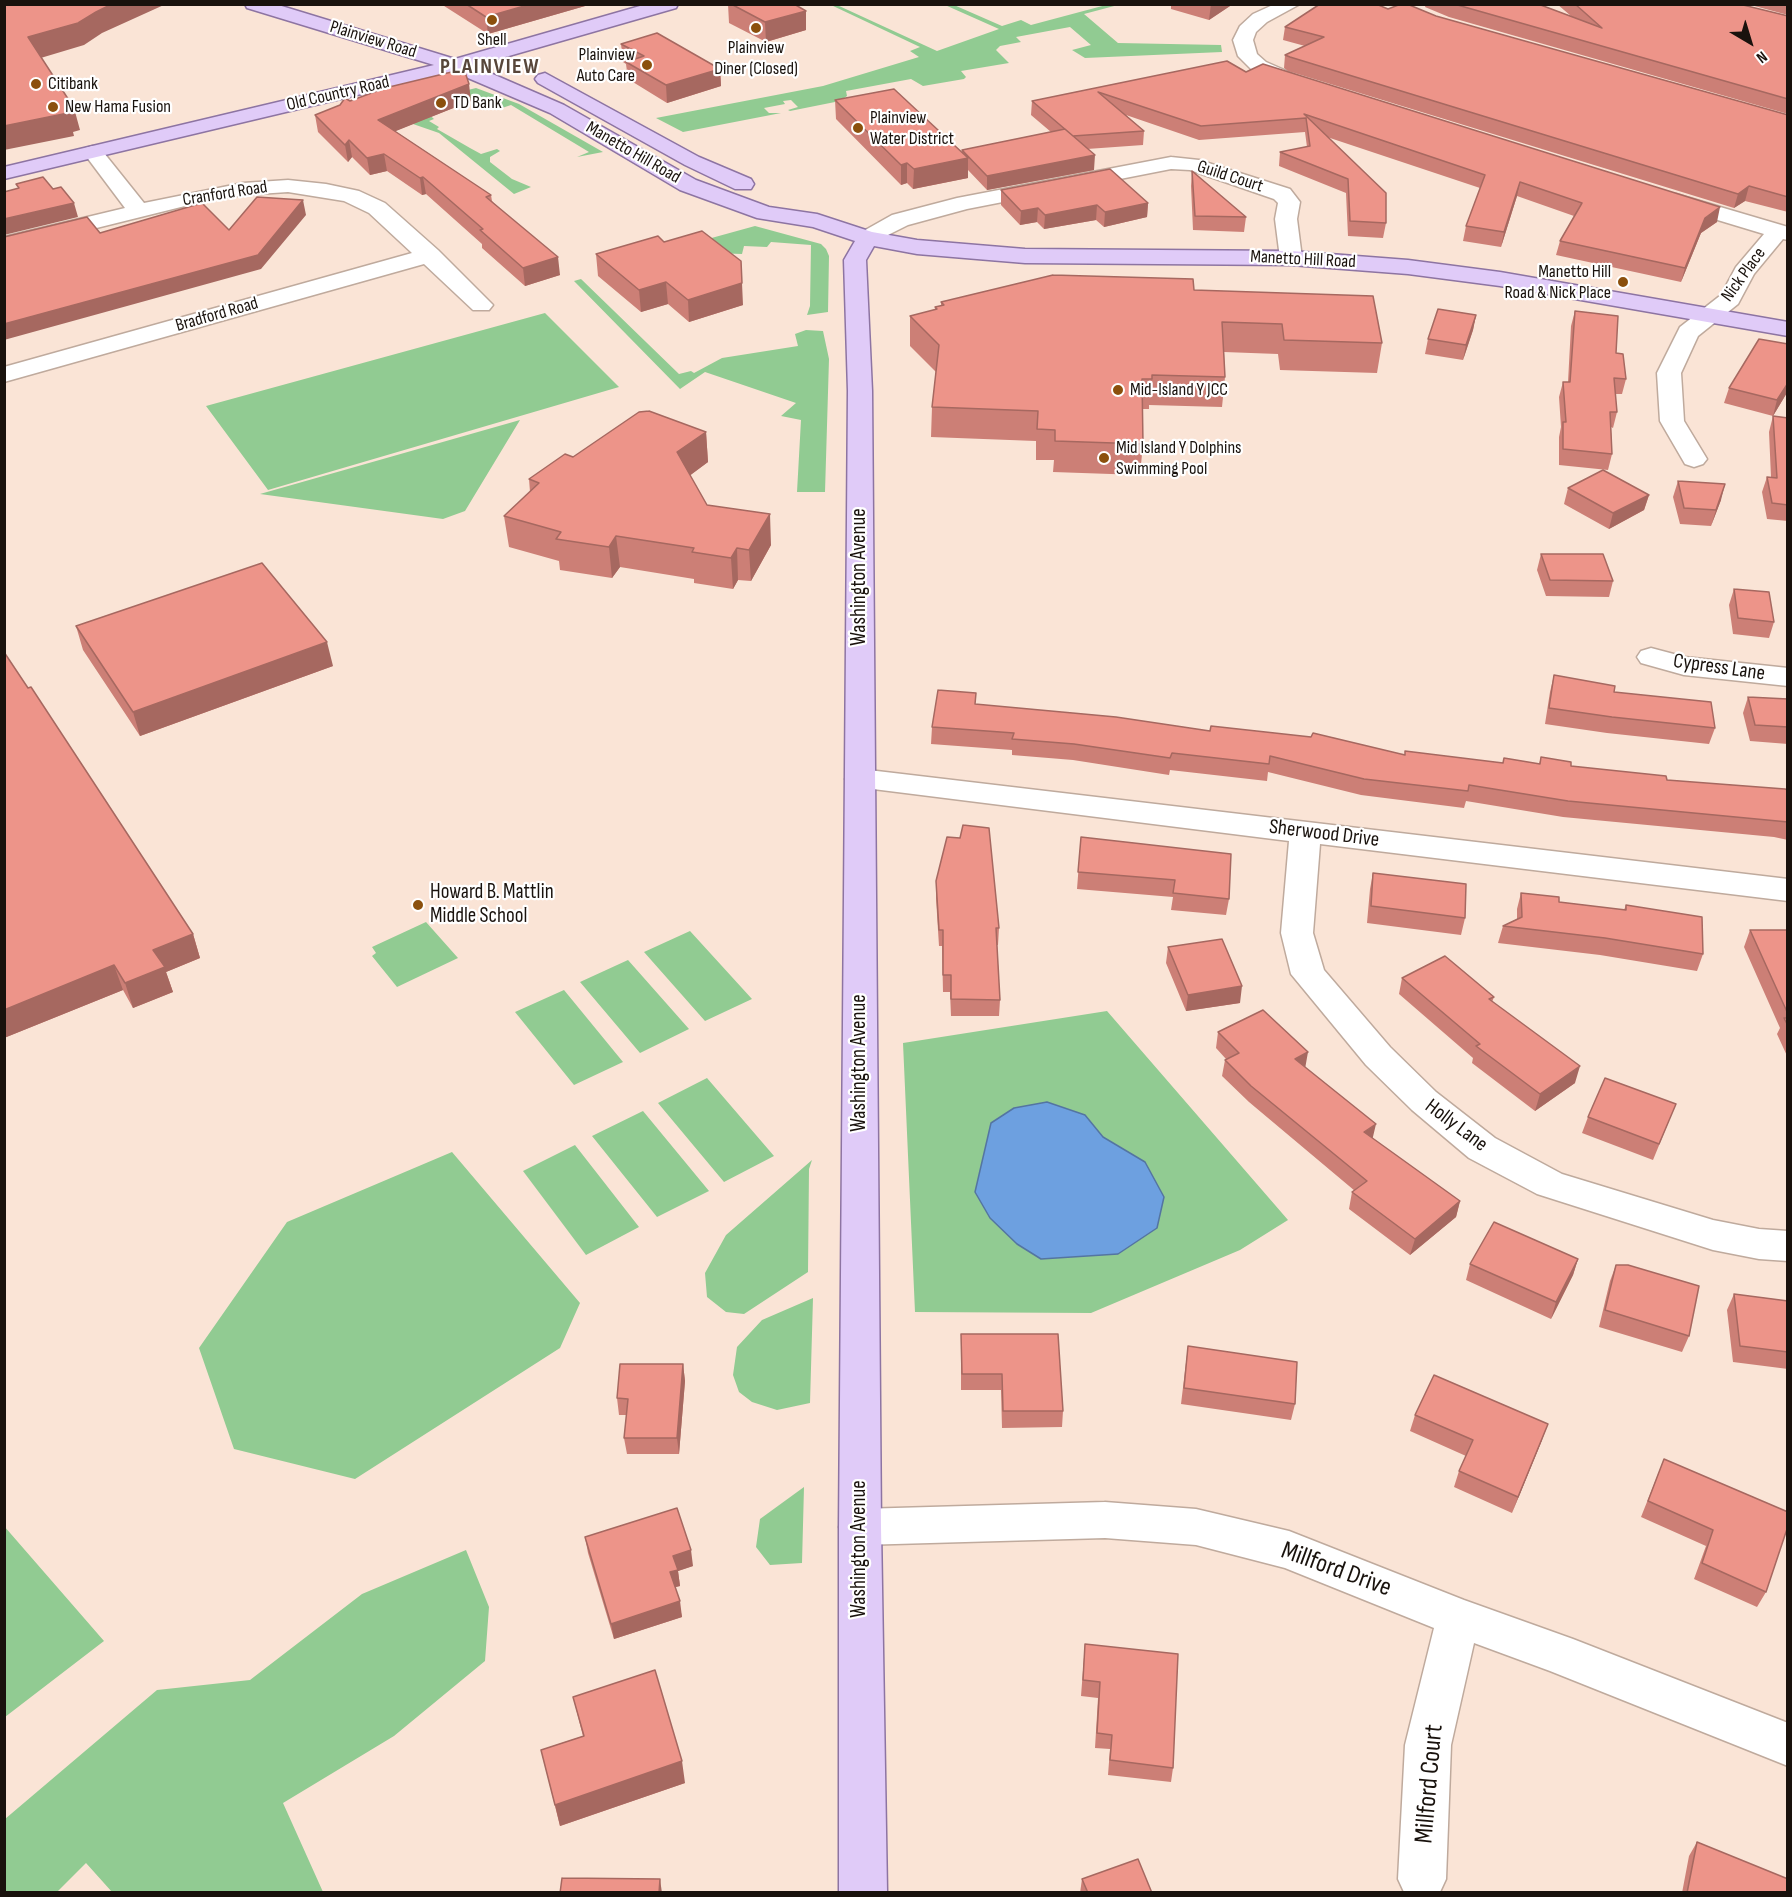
<!DOCTYPE html>
<html>
<head>
<meta charset="utf-8">
<style>
  body { margin:0 }
  #map { position:relative; width:1792px; height:1897px; overflow:hidden; background:#fae4d6; font-family:"Sofia Sans Condensed",sans-serif }
  canvas { display:block }
  .frame { position:absolute; inset:0; border:6px solid #19120d; pointer-events:none }
  .north { position:absolute; left:1720px; top:12px; width:60px; height:60px; -webkit-text-stroke:4px #fff; paint-order:stroke; rotate:142deg; font-size:16px; font-weight:700; line-height:24px; text-align:center; color:#19120d }
  .north::after { content:''; display:block; margin:auto; width:21px; height:27px; background:#19120d; clip-path:polygon(50% 0,100% 100%,50% 72%,0 100%) }
</style>
</head>
<body>
<div id="map">
<canvas width="1792" height="1897"></canvas>
<div class="frame"></div>
<div class="north">N</div>
</div>
<script>
const ctx = document.querySelector('canvas').getContext('2d');
ctx.lineJoin = 'round';
function paint(path, color) { ctx.fillStyle = color; ctx.fill(path, 'evenodd'); }
const shape = rows => new Path2D(rows.map(r => 'M' + r).join(''));
function strokePath(path, color, width, dash) { ctx.strokeStyle = color; ctx.lineWidth = width; ctx.lineCap = dash ? 'butt' : 'round'; ctx.setLineDash(dash || []); ctx.stroke(path); }
function label(font, color, halo, rows, align = 'center') {
  ctx.font = font + ' "Sofia Sans Condensed",sans-serif'; ctx.lineWidth = 4.5; ctx.setLineDash([]); ctx.textBaseline = 'middle'; ctx.strokeStyle = halo; ctx.fillStyle = color; for (const [text, x, y, turn = 0] of rows) {
    ctx.save(); ctx.translate(x, y); ctx.rotate((+turn || 0) * Math.PI / 180); ctx.textAlign = isNaN(turn) ? turn : align; if (halo) ctx.strokeText(text, 0, 0); ctx.fillText(text, 0, 0); ctx.restore();
  }
}
paint(shape([
  [831,5,837,5,937,51,999,29,945,5,954,5,1002,26,1021,20,1031,25,1106,5,1118,5,1084,14,1118,43,1221,45,1222,52,1085,58,1072,50,1091,45,1070,27,1016,37,1021,42,1000,46,996,50,1009,63,961,71,966,77,964,79,923,86,911,79,846,91,847,96,840,101,790,111,788,110,798,107,791,100,783,101,785,104,764,108,769,113,781,113,683,132,656,118,823,86,919,57,910,51,920,47],
  [476,88,519,104,603,152,577,157,589,152,511,105,496,110,481,102,477,106,460,92],
  [412,99,434,119,429,121,439,127,437,129,470,148,481,154,497,149,500,151,490,157,490,162,512,179,531,187,514,194,439,133,413,124],
  [755,226,821,244,826,249,829,256,828,312,807,315,810,306,811,245,771,242,767,247,744,246,742,254,712,253,697,242],
  [581,279,679,374,691,371,694,373,722,358,798,346,795,334,806,330,823,331,829,359,825,492,797,492,801,420,781,416,796,403,705,372,680,389,574,281],
  [545,313,619,387,268,490,206,406],
  [520,420,465,511,443,519,260,494],
  [426,922,458,958,397,987,372,956,376,953,372,947],
  [690,931,752,999,705,1021,644,952],
  [628,960,689,1029,640,1053,580,982],
  [564,990,623,1062,574,1085,515,1012],
  [1107,1011,1288,1220,1240,1250,1091,1313,915,1312,903,1043],
  [1047,1102,1085,1115,1103,1137,1118,1254,1041,1259,975,1192,991,1123,1014,1108],
  [707,1078,774,1156,724,1182,658,1103],
  [643,1111,709,1191,657,1217,592,1136],
  [575,1145,639,1227,586,1255,523,1171],
  [452,1152,580,1303,560,1348,355,1479,234,1449,199,1348,287,1222],
  [812,1160,809,1169,808,1272,744,1314,726,1312,707,1297,705,1273,726,1235],
  [813,1298,810,1403,777,1410,752,1402,739,1392,733,1375,737,1347,762,1320],
  [804,1487,802,1563,770,1565,756,1547,760,1519],
  [4,1526,104,1641,5,1717,4,1717],
  [466,1550,489,1607,485,1661,394,1736,283,1803,323,1892,112,1892,86,1863,57,1892,5,1892,5,1819,157,1690,250,1680,362,1594]
]), '#91cb92');
const water = shape([
  [1047,1102,1085,1115,1103,1137,1145,1162,1164,1197,1157,1228,1118,1254,1041,1259,1017,1244,990,1218,975,1192,991,1123,1014,1108,1047,1102]
]);
paint(water, '#6da0e0');
strokePath(water, '#5475a1', 1.5);
const minor = shape([
  [1275,4,1300,4,1267,22,1256,32,1253,40,1257,54,1266,62,1307,80,1310,84,1307,88,1293,88,1252,70,1238,56,1233,40,1240,26,1253,14,1275,4],
  [93,146,100,148,144,203,243,183,288,180,326,184,359,191,385,203,438,250,493,305,489,310,473,310,424,264,4,382,4,367,412,253,369,213,344,201,288,192,243,195,201,202,4,251,4,237,125,208,83,152,86,148,93,146],
  [1171,157,1199,160,1290,189,1300,202,1297,219,1302,258,1299,263,1283,263,1280,258,1275,219,1278,203,1274,199,1190,170,1171,169,967,209,908,225,868,245,860,243,857,238,860,233,892,215,957,198,1171,157],
  [1676,194,1788,227,1788,240,1783,239,1754,274,1738,304,1698,336,1681,373,1684,421,1707,459,1703,464,1694,467,1685,464,1660,421,1657,373,1680,327,1721,295,1736,267,1764,234,1668,205,1665,200,1668,195,1676,194],
  [1651,648,1685,657,1788,668,1788,686,1684,675,1641,663,1637,657,1641,651,1651,648],
  [860,769,1788,879,1788,901,1320,844,1313,933,1324,970,1390,1047,1436,1092,1495,1138,1562,1174,1713,1220,1759,1229,1788,1231,1788,1261,1759,1259,1713,1250,1537,1194,1469,1158,1412,1110,1366,1065,1291,974,1281,933,1289,841,849,786,845,779,849,772,860,769],
  [1105,1502,1196,1509,1289,1531,1464,1600,1573,1639,1788,1723,1788,1766,1550,1671,1474,1643,1451,1745,1446,1879,1440,1892,1404,1892,1398,1879,1405,1745,1434,1628,1285,1568,1196,1545,1105,1538,860,1545,845,1540,839,1527,845,1514,860,1509,1105,1502]
]);
const major = shape([
  [245,4,275,4,455,59,647,4,678,4,676,8,474,66,564,105,696,180,769,207,817,214,872,232,917,240,1025,249,1291,251,1408,260,1500,272,1788,322,1788,336,1500,286,1408,274,1291,265,1025,263,917,254,874,246,866,260,872,391,881,1527,887,1892,839,1892,839,1527,848,391,844,260,855,241,813,227,757,218,680,190,550,113,454,72,4,179,4,167,434,65,247,8,245,4],
  [545,73,699,157,751,179,754,184,751,189,735,189,685,165,538,83,535,79,538,75,545,73]
]);
strokePath(minor, '#bfaa9d', 3);
strokePath(major, '#8d74a2', 3);
paint(minor, '#fff');
paint(major, '#e0cbf8');
paint(shape([
  [441,4,592,4,488,34],
  [728,4,794,4,806,30,766,42,729,23],
  [1171,4,1233,4,1209,20,1171,9],
  [1426,4,1538,4,1571,16,1557,4,1739,4,1788,16,1788,114,1449,17,1425,7],
  [1747,4,1788,4,1788,15],
  [1388,9,1436,16,1788,115,1788,212,1745,201,1734,208,1288,71,1284,68,1285,55,1305,46,1283,40,1285,27],
  [621,44,720,69,721,86,667,103,628,79,626,64,623,62],
  [1246,72,1717,222,1701,233,1681,282,1556,255,1560,241,1574,216,1517,196,1501,247,1463,241,1466,226,1480,188,1327,137,1386,223,1383,238,1348,236,1346,193,1279,166,1280,152,1307,147,1305,132,1199,140,1126,115,1144,131,1143,145,1087,149,1094,170,987,190,968,170,968,178,913,189,907,183,901,185,836,119,835,100,962,153,962,150,1051,132,1031,115,1032,101],
  [350,101,471,101,395,131,491,195,492,201,560,275,525,286,482,248,482,244,426,194,422,195,387,171,370,175,352,157,348,162,318,132,315,115],
  [1192,171,1246,217,1244,232,1193,230,1191,186],
  [1001,190,1148,203,1147,217,1104,227,1096,220,1044,229,1037,222,1020,225,1001,205],
  [596,254,743,305,689,322,668,304,641,312,598,276],
  [1194,290,1382,343,1377,373,1280,370,1278,354,1224,352,1225,377,1222,407,1149,405,1149,409,1142,409,1143,444,1140,475,1053,472,1054,460,1036,460,1036,441,931,437,932,407,936,372,910,346,910,316,935,310,935,307,941,306,941,302],
  [1575,311,1616,353,1626,379,1622,394,1615,394,1617,412,1613,428,1611,427,1612,454,1608,470,1559,465,1559,437,1561,427,1559,397,1563,382,1568,382,1571,326],
  [1476,315,1473,330,1463,360,1425,354,1428,339],
  [1788,344,1788,391,1773,416,1724,403,1729,388],
  [1773,416,1788,418,1788,521,1767,519,1762,492,1767,477,1771,477,1769,432],
  [706,432,708,462,690,475,707,505,771,545,751,581,738,580,733,589,694,583,694,579,620,567,612,578,560,570,559,561,509,547,504,516,530,492,529,479,573,457],
  [1678,481,1721,500,1711,526,1680,524,1673,497],
  [1568,488,1649,495,1644,510,1609,529,1564,504],
  [1541,554,1613,581,1609,597,1546,596,1537,570],
  [1734,589,1774,622,1769,638,1733,634,1729,605],
  [76,626,333,666,140,736,83,650],
  [4,652,193,934,200,958,166,972,173,992,133,1008,123,990,4,1038],
  [1554,675,1715,728,1709,744,1607,733,1545,724,1550,692],
  [1748,697,1788,699,1788,744,1750,741,1743,713],
  [976,704,1210,731,1404,755,1503,763,1504,758,1539,764,1541,757,1571,766,1667,780,1788,790,1788,840,1774,837,1563,817,1466,801,1464,808,1361,795,1268,772,1267,781,1170,770,1169,775,1073,760,1012,755,1012,750,931,744,932,727],
  [1081,837,1229,899,1226,915,1171,910,1173,897,1077,889],
  [1373,873,1465,918,1461,935,1367,923,1370,889],
  [936,881,999,928,998,945,997,945,1000,1000,999,1016,951,1016,950,992,943,992,942,946,939,946,936,898],
  [1521,893,1559,902,1624,910,1626,905,1703,954,1697,971,1600,955,1498,943,1503,926,1517,919,1517,909],
  [1750,930,1788,930,1788,1058,1777,1034,1780,1028,1744,947],
  [1168,947,1240,1003,1186,1011,1166,963],
  [1402,978,1494,997,1492,1002,1575,1083,1535,1111,1472,1063,1473,1058,1399,994],
  [1218,1032,1306,1068,1372,1138,1460,1201,1456,1217,1410,1255,1349,1209,1352,1192,1355,1191,1249,1102,1222,1076,1225,1060,1226,1059,1216,1048],
  [1588,1117,1669,1121,1653,1160,1582,1133],
  [1578,1259,1573,1275,1551,1319,1466,1280,1470,1264],
  [1616,1265,1689,1336,1682,1352,1599,1327,1610,1281],
  [1734,1294,1788,1301,1788,1369,1733,1362,1727,1310],
  [961,1334,1063,1411,1062,1427,1002,1428,1001,1390,961,1390],
  [1188,1346,1295,1404,1291,1420,1181,1404],
  [683,1364,685,1381,679,1454,627,1454,624,1438,627,1415,619,1415,617,1398],
  [1415,1415,1542,1440,1512,1513,1454,1487,1459,1471,1466,1456,1410,1431],
  [1664,1459,1766,1592,1757,1607,1694,1579,1706,1546,1641,1517],
  [585,1537,693,1566,678,1571,680,1586,675,1587,682,1617,614,1639,588,1553],
  [1085,1644,1173,1768,1171,1782,1108,1775,1110,1749,1095,1748,1098,1698,1081,1696],
  [573,1697,685,1783,560,1826,541,1750,583,1736],
  [1697,1842,1788,1893,1682,1893,1689,1856],
  [1082,1879,1152,1893,1080,1893]
]), '#cc7f76');
paint(shape([
  [112,4,166,4,102,33,84,45,34,60,28,37,96,12],
  [531,4,592,4,488,34,486,17],
  [1211,4,1233,4,1209,20],
  [806,11,806,30,766,42,765,22],
  [720,69,721,86,667,103,666,85],
  [469,84,471,101,381,137,378,120],
  [74,108,80,130,73,132,74,136,4,150,4,126],
  [349,140,352,157,348,162,345,145],
  [384,154,387,171,370,175,367,158],
  [1095,155,1094,170,987,190,987,176],
  [968,158,968,178,913,189,914,169],
  [907,163,907,183,901,185,901,165],
  [423,177,426,194,422,195,420,178],
  [1520,182,1517,196,1501,247,1504,232],
  [1749,186,1745,201,1734,208,1738,194],
  [303,200,306,215,261,269,4,340,4,324],
  [74,203,78,217,4,235,4,219],
  [1148,203,1147,217,1104,227,1105,212],
  [1097,205,1096,220,1044,229,1045,215],
  [1720,207,1717,222,1701,233,1681,282,1685,268,1705,218],
  [1038,208,1037,222,1020,225,1021,211],
  [558,257,560,275,525,286,523,268],
  [741,261,743,305,689,322,688,300],
  [666,282,668,304,641,312,639,290],
  [1476,315,1473,330,1463,360,1466,345],
  [1788,383,1788,391,1773,416,1777,400],
  [706,432,708,462,680,483,677,452],
  [1725,484,1721,500,1711,526,1716,510],
  [1649,495,1644,510,1609,529,1613,513],
  [770,514,771,545,751,581,749,550],
  [616,536,620,567,612,578,609,547],
  [737,548,738,580,733,589,731,558],
  [327,642,333,666,140,736,133,712],
  [193,934,200,958,166,972,173,992,133,1008,125,983,153,950],
  [114,965,123,990,4,1038,4,1010],
  [1242,986,1240,1003,1186,1011,1188,995],
  [1308,1052,1305,1069,1295,1059],
  [1580,1066,1575,1083,1535,1111,1540,1094],
  [1376,1124,1372,1141,1364,1132],
  [1460,1201,1456,1217,1410,1255,1415,1239],
  [1578,1259,1573,1275,1551,1319,1556,1302],
  [683,1364,685,1381,679,1454,677,1438],
  [1548,1424,1542,1440,1512,1513,1518,1497],
  [691,1550,693,1566,678,1571,680,1586,672,1588,670,1572,673,1556],
  [680,1601,682,1617,614,1639,611,1624],
  [682,1761,685,1783,560,1826,555,1805],
  [660,1879,662,1893,659,1893]
]), '#a66860');
const building = shape([
  [4,4,112,4,96,12,78,23,28,37,74,108,65,109,68,113,4,126,4,4],
  [466,4,531,4,486,17,466,4],
  [731,4,794,4,806,11,765,22,731,4],
  [1320,4,1376,4,1388,9,1401,4,1407,4,1436,16,1788,115,1788,197,1749,186,1738,194,1290,57,1285,55,1324,37,1285,27,1320,4],
  [1454,4,1538,4,1602,28,1575,4,1739,4,1788,16,1788,99,1454,4],
  [657,33,720,69,666,85,626,62,644,56,621,44,657,33],
  [1227,61,1246,72,1263,64,1720,207,1705,218,1685,268,1560,241,1582,203,1520,182,1504,232,1466,226,1485,175,1304,114,1386,193,1386,223,1350,221,1348,179,1280,152,1310,146,1306,118,1201,126,1098,92,1144,131,1073,136,1032,101,1227,61],
  [464,69,469,84,378,120,491,195,486,197,558,257,523,268,480,230,483,229,423,177,420,178,384,154,367,158,349,140,345,145,315,115,340,105,345,98,350,101,385,88,464,69],
  [894,89,968,158,914,169,907,163,901,165,835,100,894,89],
  [1065,129,1095,155,987,176,962,150,1065,129],
  [1110,169,1148,203,1105,212,1097,205,1045,215,1038,208,1021,211,1001,190,1110,169],
  [1192,171,1246,217,1195,216,1192,171],
  [43,177,53,189,61,187,74,203,4,219,4,192,19,188,16,184,43,177],
  [257,197,303,200,258,255,4,324,4,237,87,217,100,233,202,203,229,230,257,197],
  [702,231,741,261,742,283,688,300,666,282,639,290,596,254,658,236,664,242,702,231],
  [1053,275,1193,279,1194,290,1373,296,1382,343,1284,340,1282,324,1222,322,1225,377,1152,375,1152,379,1142,379,1143,444,1055,441,1055,430,1037,429,1038,411,932,407,939,345,910,316,937,309,935,307,944,305,941,302,1053,275],
  [1438,309,1476,315,1466,345,1428,339,1438,309],
  [1575,311,1618,316,1616,353,1623,354,1626,379,1614,378,1617,412,1610,412,1612,454,1563,449,1563,422,1566,422,1563,382,1570,382,1575,311],
  [1759,339,1788,344,1788,383,1777,400,1729,388,1759,339],
  [649,411,706,432,677,452,707,505,770,514,749,550,737,548,731,558,692,552,694,548,616,536,609,547,556,539,561,532,504,516,539,483,529,479,565,454,573,457,639,412,649,411],
  [1773,416,1788,418,1788,505,1772,503,1767,477,1777,478,1773,416],
  [1603,470,1649,495,1613,513,1568,488,1603,470],
  [1678,481,1725,484,1716,510,1684,508,1678,481],
  [1541,554,1603,554,1613,581,1550,580,1541,554],
  [262,563,327,642,133,712,76,626,262,563],
  [1734,589,1769,592,1774,622,1738,618,1734,589],
  [4,652,28,688,31,687,193,934,153,950,165,967,125,983,114,965,4,1010,4,652],
  [1554,675,1615,686,1614,692,1711,702,1715,728,1612,717,1549,708,1554,675],
  [938,690,976,693,975,704,1116,717,1210,731,1211,726,1311,737,1313,733,1405,755,1405,751,1503,763,1504,758,1540,764,1541,757,1571,762,1571,766,1666,776,1667,780,1785,789,1788,790,1788,822,1568,801,1469,785,1468,791,1364,779,1270,756,1269,764,1172,753,1170,758,1074,744,1012,739,1014,733,932,727,938,690],
  [1748,697,1788,699,1788,727,1755,725,1748,697],
  [963,825,989,828,999,928,996,928,1000,1000,951,999,951,975,943,975,943,930,939,930,936,881,947,837,960,838,963,825],
  [1081,837,1231,854,1229,899,1173,893,1175,880,1078,872,1081,837],
  [1373,873,1466,884,1465,918,1371,906,1373,873],
  [1521,893,1559,897,1559,902,1626,910,1626,905,1702,917,1703,954,1605,938,1503,926,1522,917,1521,893],
  [1750,930,1788,930,1788,1014,1750,930],
  [1222,939,1242,986,1188,995,1168,947,1222,939],
  [1445,956,1494,997,1489,999,1580,1066,1540,1094,1476,1046,1480,1044,1402,978,1445,956],
  [1263,1010,1308,1052,1295,1059,1376,1124,1364,1132,1460,1201,1415,1239,1352,1192,1367,1181,1251,1086,1225,1060,1239,1053,1218,1032,1263,1010],
  [1784,1018,1788,1018,1788,1026,1784,1018],
  [1605,1078,1676,1104,1659,1144,1588,1117,1605,1078],
  [1494,1222,1578,1259,1556,1302,1470,1264,1494,1222],
  [1616,1265,1628,1265,1699,1286,1689,1336,1605,1310,1616,1265],
  [1734,1294,1788,1301,1788,1352,1740,1346,1734,1294],
  [961,1334,1058,1334,1063,1411,1003,1411,1002,1374,962,1374,961,1334],
  [1188,1346,1297,1362,1295,1404,1184,1388,1188,1346],
  [620,1364,683,1364,677,1438,624,1438,628,1399,617,1398,620,1364],
  [1434,1375,1548,1424,1518,1497,1459,1471,1473,1440,1415,1415,1434,1375],
  [1664,1459,1788,1512,1788,1526,1766,1592,1702,1563,1713,1530,1648,1501,1664,1459],
  [677,1508,691,1550,673,1556,678,1570,670,1572,680,1601,611,1624,585,1537,677,1508],
  [1085,1644,1178,1654,1173,1768,1110,1760,1112,1735,1097,1733,1100,1682,1083,1680,1085,1644],
  [655,1670,682,1761,555,1805,541,1750,584,1736,573,1697,655,1670],
  [1697,1842,1788,1879,1788,1893,1687,1893,1697,1842],
  [1138,1859,1152,1893,1088,1893,1082,1879,1138,1859],
  [562,1878,660,1879,659,1893,560,1893,562,1878]
]);
paint(building, '#ed9489');
strokePath(building, '#a66860', 1.5);
for (const [x, y, r, color] of [
  [492,20,6,"#8b500d"],
  [756,28,6,"#8b500d"],
  [647,65,6,"#8b500d"],
  [36,84,6,"#8b500d"],
  [441,103,6,"#8b500d"],
  [53,107,6,"#8b500d"],
  [858,128,6,"#8b500d"],
  [1623,282,6,"#8b500d"],
  [1118,390,6,"#8b500d"],
  [1104,458,6,"#8b500d"],
  [418,905,6,"#8b500d"]
]) { const dot = new Path2D(); dot.arc(x, y, r, 0, 2 * Math.PI); ctx.fillStyle = color; ctx.fill(dot); strokePath(dot, '#fff', 2); }
label('18px', '#19120d', '#fff', [
  ["Plainview Road",373,40,17],
  ["Old Country Road",338,94,-13],
  ["Manetto Hill Road",633,153,30],
  ["Guild Court",1230,177,18],
  ["Cranford Road",225,194,-9],
  ["Manetto Hill Road",1303,260,3],
  ["Nick Place",1744,275,-54],
  ["Bradford Road",217,315,-16]
]);
label('18px', '#19120d', '#fff', [
  ["Shell",492,40,"center"],
  ["Plainview",756,48,"center"],
  ["Diner (Closed)",756,69,"center"],
  ["Plainview",635,55,"right"],
  ["Auto Care",635,76,"right"],
  ["Citibank",48,84],
  ["TD Bank",453,103],
  ["New Hama Fusion",65,107],
  ["Plainview",870,118],
  ["Water District",870,139],
  ["Manetto Hill",1611,272,"right"],
  ["Road & Nick Place",1611,293,"right"],
  ["Mid-Island Y JCC",1130,390],
  ["Mid Island Y Dolphins",1116,448],
  ["Swimming Pool",1116,469]
], 'left');
label('21px', '#19120d', '#fff', [
  ["Washington Avenue",860,577,-90],
  ["Cypress Lane",1719,668,8],
  ["Sherwood Drive",1324,834,7],
  ["Washington Avenue",860,1063,-90],
  ["Holly Lane",1456,1126,37],
  ["Washington Avenue",860,1549,-90]
]);
label('21px', '#19120d', '#fff', [
  ["Howard B. Mattlin",430,893],
  ["Middle School",430,917]
], 'left');
ctx.letterSpacing = '1.5px';
label('bold 22px', '#57463a', '#fff', [
  ["PLAINVIEW",490,67]
]);
ctx.letterSpacing = '0px';
label('26px', '#19120d', '#fff', [
  ["Millford Drive",1336,1570,20],
  ["Millford Court",1430,1784,-85]
]);
</script>
</body>
</html>
